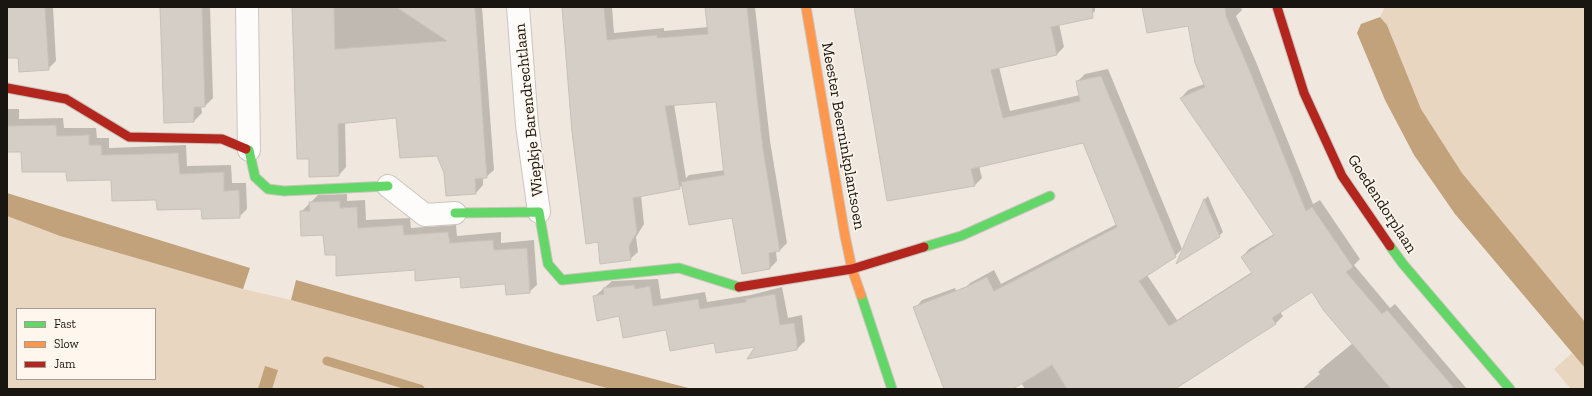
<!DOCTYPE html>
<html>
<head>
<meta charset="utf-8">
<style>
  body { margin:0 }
  #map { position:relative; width:1592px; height:396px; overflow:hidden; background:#f0e8df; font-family:"Zilla Slab",serif }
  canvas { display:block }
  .frame { position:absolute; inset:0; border:8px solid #191510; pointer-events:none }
  .legend { position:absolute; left:16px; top:308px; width:140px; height:72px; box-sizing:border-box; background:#fff7ee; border:1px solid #a39d95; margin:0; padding:5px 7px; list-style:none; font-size:12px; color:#191510 }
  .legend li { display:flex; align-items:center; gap:8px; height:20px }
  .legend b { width:20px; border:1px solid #a39d95 }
</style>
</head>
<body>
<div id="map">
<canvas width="1592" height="396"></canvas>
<div class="frame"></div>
<ul class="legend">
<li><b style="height:5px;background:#63d668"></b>Fast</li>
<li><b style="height:5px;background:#ff974d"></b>Slow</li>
<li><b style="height:5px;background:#b3261e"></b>Jam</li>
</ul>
</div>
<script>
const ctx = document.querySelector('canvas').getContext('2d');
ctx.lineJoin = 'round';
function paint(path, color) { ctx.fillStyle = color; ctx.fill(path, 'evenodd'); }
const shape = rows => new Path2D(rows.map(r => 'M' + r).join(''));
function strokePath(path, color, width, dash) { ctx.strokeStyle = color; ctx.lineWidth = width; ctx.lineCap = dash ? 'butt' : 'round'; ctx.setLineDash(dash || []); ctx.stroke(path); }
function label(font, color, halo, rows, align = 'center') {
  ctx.font = font + ' "Zilla Slab",serif'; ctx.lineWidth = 3; ctx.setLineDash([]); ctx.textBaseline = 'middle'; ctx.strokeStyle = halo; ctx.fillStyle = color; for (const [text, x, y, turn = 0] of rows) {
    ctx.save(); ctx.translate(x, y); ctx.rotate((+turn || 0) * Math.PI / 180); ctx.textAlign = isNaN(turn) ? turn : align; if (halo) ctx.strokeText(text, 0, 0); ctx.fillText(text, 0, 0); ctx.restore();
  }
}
paint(shape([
  [1385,7,1585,7,1585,322,1462,173,1421,109,1387,25,1380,17],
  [7,216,60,236,243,289,291,300,610,389,7,389],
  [17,309,155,309,155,379,17,379],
  [1572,353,1585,368,1585,389,1571,389,1554,369]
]), '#e9d6c0');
paint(shape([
  [1380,17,1387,25,1421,109,1462,173,1585,322,1585,368,1455,214,1414,155,1385,100,1357,33,1361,24],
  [7,193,250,268,243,289,60,236,7,216],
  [296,280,555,353,692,389,610,389,291,300],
  [265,366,278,370,272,389,258,389]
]), '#c1a27a');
paint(shape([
  [7,7,53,7,56,61,48,69,19,56,7,57],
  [161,7,210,7,213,98,205,106,201,106,202,113,194,121],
  [294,7,482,7,494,170,486,177,483,178,483,185,476,193,445,173,437,155,397,117,345,122,346,167,339,175,310,158],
  [563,7,612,7,614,33,664,28,664,31,708,27,706,7,755,7,770,141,787,243,780,250,776,251,777,261,770,268,733,217,682,185,679,188,641,195,644,224,636,237,638,252,630,259],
  [716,101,725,170,689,175,686,178,674,104],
  [855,7,1095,7,1095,11,1088,18,1059,24,1064,47,1057,54,999,67,1010,111,1080,95,1077,82,1085,74,1108,69,1182,249,1175,256,1147,275,1177,320,1252,272,1242,257,1249,249,1274,234,1181,98,1188,90,1204,84,1189,25,1143,7,1241,7,1242,10,1236,16,1256,62,1313,204,1320,200,1360,259,1354,265,1390,308,1395,304,1467,389,1302,389,1320,374,1318,372,1326,365,1353,343,1312,291,1280,312,1283,316,1276,323,1173,389,1025,389,963,290,970,283,994,270,1001,284,1117,224,1083,142,979,166,982,178,975,185],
  [7,109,19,109,19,119,63,118,64,128,96,128,97,138,109,138,109,148,186,145,187,166,231,165,232,183,246,183,247,209,239,217,202,208,112,179,67,170,22,151,7,151],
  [347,194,347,201,365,200,366,220,410,218,411,228,456,225,457,236,501,232,501,243,534,240,537,285,529,292,506,283,416,269,336,254,324,234,301,212,318,195],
  [1208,196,1223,232,1219,236,1178,262,1205,199],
  [658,279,661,299,705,292,707,302,751,295,782,287,788,318,802,315,805,341,797,349,715,342,620,315,594,297,612,281],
  [955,288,993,389,945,389,915,308,922,300]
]), '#0003');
strokePath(shape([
  [327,361,420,389]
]), '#c1a27a', 9);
const building = shape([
  [7,7,45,7,49,70,19,72,18,58,7,58,7,7],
  [160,7,202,7,205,107,194,107,194,122,164,123,160,7],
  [292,7,334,7,335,49,447,41,396,7,475,7,487,178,475,179,476,194,446,196,444,173,437,156,400,158,396,118,338,124,339,176,309,177,309,159,297,159,292,7],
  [562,7,604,7,607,40,657,35,657,38,708,34,705,7,747,7,763,149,780,251,769,253,770,269,742,274,732,218,689,225,681,182,724,175,716,102,665,106,680,189,633,198,637,232,629,246,631,260,600,264,598,242,586,244,572,132,562,7],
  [854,7,1092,7,1093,18,1051,27,1057,55,991,70,1003,118,1080,101,1076,81,1101,76,1176,257,1139,281,1169,326,1252,273,1241,257,1274,235,1180,98,1205,87,1195,63,1188,26,1147,33,1142,7,1225,7,1226,16,1249,69,1306,211,1312,207,1353,267,1346,272,1382,314,1387,310,1455,389,1391,389,1324,311,1312,292,1272,318,1276,324,1175,389,1067,389,1052,365,1013,389,944,389,913,307,966,287,987,277,994,291,1117,227,1083,143,971,169,975,186,887,201,854,7],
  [56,125,57,136,89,135,89,145,101,145,102,155,178,153,180,174,224,172,224,191,239,190,240,218,202,219,201,209,157,210,156,200,112,201,111,180,67,181,66,172,22,172,21,152,7,152,7,126,56,125],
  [1204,199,1220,237,1176,264,1204,199],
  [340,201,340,208,357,207,358,228,403,225,404,235,448,232,450,243,493,240,494,250,527,248,530,293,506,295,505,284,461,288,460,277,415,281,415,270,336,276,336,255,325,255,323,235,301,236,300,211,310,211,309,202,340,201],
  [634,285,635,289,650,286,653,306,698,299,700,309,746,302,746,299,775,294,780,325,794,323,797,340,797,350,747,359,755,347,716,353,714,343,670,351,666,330,623,338,619,316,597,321,593,296,604,294,603,288,634,285]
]);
paint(building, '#d4cec7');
strokePath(building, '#c6c0b9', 1);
const street = shape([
  [247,7,249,150],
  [518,7,527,125,539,212],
  [388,186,425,215,455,213]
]);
const fast = shape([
  [246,149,249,150,255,177,268,189,284,191,388,186],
  [455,213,539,212,548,264,562,280,679,268,739,287],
  [1390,246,1403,264,1510,389],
  [924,247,961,236,1050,196],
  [861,295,892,389]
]);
const slow = shape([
  [806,7,845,236,852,269,861,295]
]);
const jam = shape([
  [1277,7,1304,93,1342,176,1390,246],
  [7,88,66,99,129,137,222,139,246,149],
  [739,287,852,269,924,247]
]);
strokePath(street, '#cbc5be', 24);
strokePath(fast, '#cbc5be', 11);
strokePath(slow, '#cbc5be', 11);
strokePath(jam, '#cbc5be', 11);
strokePath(street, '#fdfcfa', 22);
strokePath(fast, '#63d668', 9);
strokePath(slow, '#ff974d', 9);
strokePath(jam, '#b3261e', 9);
label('16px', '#191510', '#fff7ee', [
  ["Wiepkje Barendrechtlaan",529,110,-96],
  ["Meester Beerninkplantsoen",843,136,80],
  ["Goedendorplaan",1382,204,57]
]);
</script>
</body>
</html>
